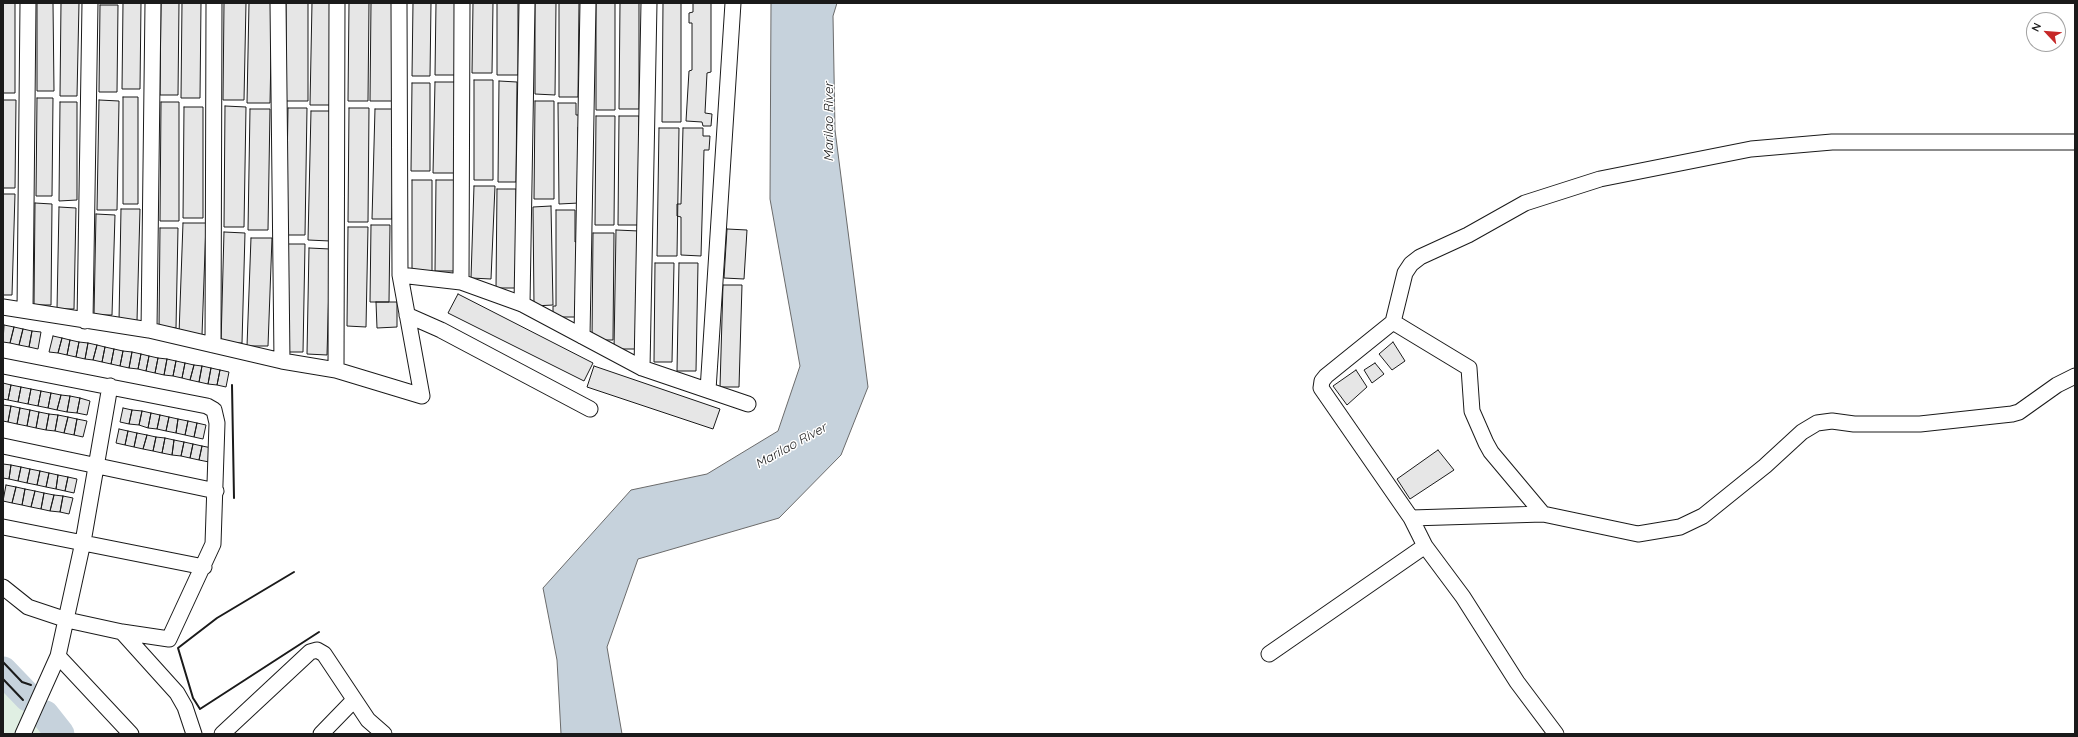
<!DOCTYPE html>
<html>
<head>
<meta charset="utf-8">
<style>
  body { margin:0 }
  #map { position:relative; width:2078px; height:737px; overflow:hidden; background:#fff; font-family:Quicksand,sans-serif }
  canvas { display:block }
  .frame { position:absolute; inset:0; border:4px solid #1a1a1a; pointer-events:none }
  .north { position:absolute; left:2026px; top:12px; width:40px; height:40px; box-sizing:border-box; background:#fff; border:1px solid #a3a3a3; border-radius:50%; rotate:296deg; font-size:11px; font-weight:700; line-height:16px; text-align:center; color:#1a1a1a }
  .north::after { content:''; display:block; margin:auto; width:14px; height:18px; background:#c62828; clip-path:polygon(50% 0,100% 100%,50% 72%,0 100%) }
</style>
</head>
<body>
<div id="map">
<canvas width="2078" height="737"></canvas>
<div class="frame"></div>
<div class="north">N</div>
</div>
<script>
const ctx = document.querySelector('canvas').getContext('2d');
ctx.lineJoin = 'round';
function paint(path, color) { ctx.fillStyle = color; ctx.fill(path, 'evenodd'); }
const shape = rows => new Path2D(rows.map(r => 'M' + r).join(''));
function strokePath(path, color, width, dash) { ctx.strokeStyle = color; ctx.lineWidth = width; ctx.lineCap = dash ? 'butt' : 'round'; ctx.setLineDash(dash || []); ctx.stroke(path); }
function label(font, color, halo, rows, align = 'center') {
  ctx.font = font + ' Quicksand,sans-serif'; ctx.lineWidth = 3; ctx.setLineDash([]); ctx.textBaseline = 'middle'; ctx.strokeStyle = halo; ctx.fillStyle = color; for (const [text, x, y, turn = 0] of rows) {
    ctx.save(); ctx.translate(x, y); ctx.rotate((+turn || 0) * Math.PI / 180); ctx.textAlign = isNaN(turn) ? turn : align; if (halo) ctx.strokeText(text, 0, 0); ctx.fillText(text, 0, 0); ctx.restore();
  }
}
const green = shape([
  [3,679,23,700,54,734,3,734,3,679]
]);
paint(green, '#e0efe3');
strokePath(green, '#6a6a6a', 1);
const water = shape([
  [771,3,837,3,833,16,835,130,868,387,841,455,779,518,638,559,607,647,622,734,561,734,557,660,543,588,631,490,707,474,778,431,800,366,770,199,771,3]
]);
paint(water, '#c6d2dc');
strokePath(water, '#6a6a6a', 1);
strokePath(shape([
  [3,671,28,697],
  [45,715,60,734]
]), '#c6d2dc', 29);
const building = shape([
  [3,3,15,3,15,93,3,93,3,3],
  [37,3,53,3,54,91,37,91,37,3],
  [61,3,79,3,77,96,60,96,61,3],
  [123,3,141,3,140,89,122,89,123,3],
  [161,3,179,3,178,95,160,95,161,3],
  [182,3,201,3,200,98,181,98,182,3],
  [224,3,246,3,244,100,223,100,224,3],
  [249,3,272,3,270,103,247,103,249,3],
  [286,3,308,3,308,101,286,101,286,3],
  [312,3,333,3,331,105,310,105,312,3],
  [349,3,369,3,368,101,348,101,349,3],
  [371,3,395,3,394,101,370,101,371,3],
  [413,3,431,3,430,76,412,76,413,3],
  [436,3,455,3,455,75,435,75,436,3],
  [473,3,493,3,492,73,472,73,473,3],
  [497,3,518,3,518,75,497,75,497,3],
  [535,3,556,3,555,95,535,94,535,3],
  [559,3,579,3,578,97,559,97,559,3],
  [596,3,615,3,615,110,596,110,596,3],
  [620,3,639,3,639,109,619,109,620,3],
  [663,3,681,3,681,122,662,122,663,3],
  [693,3,711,3,711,72,707,73,705,113,712,114,711,126,703,126,702,122,686,121,689,71,692,70,692,23,689,23,689,13,693,12,693,3],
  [100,5,118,5,117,92,99,92,100,5],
  [474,80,493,80,493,180,474,180,474,80],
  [499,81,517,82,516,182,498,182,499,81],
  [435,82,456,82,454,173,433,173,435,82],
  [412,83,430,83,430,171,411,171,412,83],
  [123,97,138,97,138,204,123,204,123,97],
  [37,98,53,98,52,196,36,196,37,98],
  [3,100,16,100,15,188,3,188,3,100],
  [99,100,119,101,117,210,97,210,99,100],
  [535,101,554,101,554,199,534,199,535,101],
  [60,102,77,102,77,200,59,201,60,102],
  [161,102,179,102,179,221,160,221,161,102],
  [558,103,576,103,576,115,582,115,582,127,578,127,579,203,559,204,558,103],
  [225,106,246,107,244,227,224,227,225,106],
  [184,107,203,107,203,218,183,218,184,107],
  [288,108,307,108,305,235,286,235,288,108],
  [349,108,369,108,368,222,348,222,349,108],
  [250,109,270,109,268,230,248,230,250,109],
  [375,109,394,109,392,219,372,219,375,109],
  [311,111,333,111,330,241,308,240,311,111],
  [596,116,615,116,614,225,595,225,596,116],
  [619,116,639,116,638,225,618,225,619,116],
  [659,128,679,128,677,256,657,256,659,128],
  [683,128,703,128,703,136,710,136,709,150,704,150,701,256,681,255,681,217,677,216,677,204,681,204,683,128],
  [412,180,432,180,432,271,412,271,412,180],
  [436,180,456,180,454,271,435,271,436,180],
  [474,186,495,186,491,279,471,278,474,186],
  [497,189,516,189,516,288,496,288,497,189],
  [3,194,15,194,12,295,3,295,3,194],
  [35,203,52,204,51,305,34,305,35,203],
  [551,206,553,305,534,306,533,207,551,206],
  [59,207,76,208,74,309,57,309,59,207],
  [121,209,140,209,137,321,119,321,121,209],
  [556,210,575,210,575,242,581,241,576,317,553,317,553,306,556,306,556,210],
  [96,214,115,215,112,315,94,315,96,214],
  [183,223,206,223,202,335,179,334,183,223],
  [371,225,390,225,389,302,370,302,371,225],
  [348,227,368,227,366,327,347,326,348,227],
  [160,228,178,228,176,328,159,328,160,228],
  [727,229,747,230,744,279,724,278,727,229],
  [616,230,639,231,637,349,614,349,616,230],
  [224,232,245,233,242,343,221,343,224,232],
  [593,233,614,233,613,340,592,340,593,233],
  [251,238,272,238,268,346,247,346,251,238],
  [287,244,305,244,303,352,285,352,287,244],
  [309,248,330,249,327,355,307,354,309,248],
  [655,263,674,263,672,362,654,362,655,263],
  [679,263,698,263,696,371,677,371,679,263],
  [723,285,742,285,739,387,720,387,723,285],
  [458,294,593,363,584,381,448,313,458,294],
  [376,302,397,302,397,327,377,328,376,302],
  [4,325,14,327,10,343,3,342,4,325],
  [14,327,23,329,19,345,10,343,14,327],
  [23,329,32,331,29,347,19,345,23,329],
  [32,331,41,332,38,349,29,347,32,331],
  [53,336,62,338,58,353,49,352,53,336],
  [62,338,70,340,67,355,58,353,62,338],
  [70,340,79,342,76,357,67,355,70,340],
  [79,342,88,343,85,359,76,357,79,342],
  [1393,342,1405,361,1392,370,1379,354,1393,342],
  [88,343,97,345,93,360,85,359,88,343],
  [97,345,105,347,102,362,93,360,97,345],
  [105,347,114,349,111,364,102,362,105,347],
  [114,349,123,351,120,366,111,364,114,349],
  [123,351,132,352,129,368,120,366,123,351],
  [132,352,141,354,138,369,129,368,132,352],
  [141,354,149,356,146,371,138,369,141,354],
  [149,356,158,358,155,373,146,371,149,356],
  [158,358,167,359,164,375,155,373,158,358],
  [167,359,176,361,173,376,164,375,167,359],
  [176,361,185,363,182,378,173,376,176,361],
  [185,363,194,365,190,380,182,378,185,363],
  [1375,363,1384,374,1372,383,1364,370,1375,363],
  [194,365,202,366,199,382,190,380,194,365],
  [202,366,211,368,208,384,199,382,202,366],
  [594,366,720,409,713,429,587,387,594,366],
  [211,368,220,370,217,385,208,384,211,368],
  [220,370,229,372,226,387,217,385,220,370],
  [1356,370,1367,387,1347,405,1333,386,1356,370],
  [3,383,11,385,8,400,3,399,3,383],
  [11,385,21,387,18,402,8,400,11,385],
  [21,387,31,389,28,404,18,402,21,387],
  [31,389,41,391,38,406,28,404,31,389],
  [41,391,51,393,48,408,38,406,41,391],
  [51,393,61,395,57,410,48,408,51,393],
  [61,395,70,396,67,412,57,410,61,395],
  [70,396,80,398,77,413,67,412,70,396],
  [80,398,90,401,87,415,77,413,80,398],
  [3,405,11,406,8,422,3,421,3,405],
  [11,406,20,408,17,424,8,422,11,406],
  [20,408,30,410,27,426,17,424,20,408],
  [123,408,132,410,129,424,120,422,123,408],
  [30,410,39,412,36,428,27,426,30,410],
  [132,410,142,411,139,425,129,424,132,410],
  [142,411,151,413,148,428,139,425,142,411],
  [39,412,49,414,46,430,36,428,39,412],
  [151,413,160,415,157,429,148,428,151,413],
  [49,414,58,415,55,431,46,430,49,414],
  [58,415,68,417,64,433,55,431,58,415],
  [160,415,169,417,166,431,157,429,160,415],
  [68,417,77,419,74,435,64,433,68,417],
  [169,417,178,419,176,433,166,431,169,417],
  [77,419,87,421,83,437,74,435,77,419],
  [178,419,188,421,185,435,176,433,178,419],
  [188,421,197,423,194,437,185,435,188,421],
  [197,423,206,425,203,439,194,437,197,423],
  [119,429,128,431,125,445,116,443,119,429],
  [128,431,137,433,134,447,125,445,128,431],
  [137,433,147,435,143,449,134,447,137,433],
  [147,435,156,437,153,451,143,449,147,435],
  [156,437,165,438,162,453,153,451,156,437],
  [165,438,174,440,172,455,162,453,165,438],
  [174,440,184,442,181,456,172,455,174,440],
  [184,442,193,444,190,458,181,456,184,442],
  [193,444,202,446,199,460,190,458,193,444],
  [202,446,212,448,209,462,199,460,202,446],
  [1438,450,1454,470,1410,499,1397,479,1438,450],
  [3,464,11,465,9,479,3,478,3,464],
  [11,465,21,467,18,481,9,479,11,465],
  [21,467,30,469,27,483,18,481,21,467],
  [30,469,40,471,37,485,27,483,30,469],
  [40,471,49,473,46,487,37,485,40,471],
  [49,473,58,475,56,489,46,487,49,473],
  [58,475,68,477,65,491,56,489,58,475],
  [68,477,77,479,74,493,65,491,68,477],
  [6,485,16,487,12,503,3,501,6,485],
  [16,487,25,489,22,505,12,503,16,487],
  [25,489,35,491,31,507,22,505,25,489],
  [35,491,44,493,41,509,31,507,35,491],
  [44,493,54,495,50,511,41,509,44,493],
  [54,495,63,496,60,512,50,511,54,495],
  [63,496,73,498,69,514,60,512,63,496]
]);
paint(building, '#e6e6e6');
strokePath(building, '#1a1a1a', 1);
const minor = shape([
  [278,3,282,361],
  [399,3,400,275],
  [461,282,462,3],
  [522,304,527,3],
  [3,307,149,330,282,361,336,370,422,396,400,275,461,282,522,304,642,368,748,404],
  [25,310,28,3],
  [407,315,441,330,590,409],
  [85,321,90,3],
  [1393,322,1469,368,1472,411,1486,443,1491,452,1543,514],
  [149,330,153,3],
  [582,336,588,3],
  [213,345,214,3],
  [3,366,207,406,214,410,217,423,213,544,169,639,122,632,67,620,28,607,3,587],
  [642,368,649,3],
  [336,370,337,3],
  [708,390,733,3],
  [3,446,216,491],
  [1411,518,1543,514,1638,534,1680,527,1703,516,1765,466,1802,432,1817,423,1832,421,1854,424,1920,424,2012,414,2019,412,2057,385,2075,376],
  [3,527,204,567],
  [122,632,177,693,185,707,194,734],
  [1269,654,1425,546],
  [58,656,131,734],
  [23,734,58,656,83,542,110,386],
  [222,734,310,652,317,650,324,654,368,720,384,734],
  [321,734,354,700],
  [1556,734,1517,682,1463,597,1425,546,1411,518,1321,388,1322,381,1326,376,1393,322,1405,273,1411,264,1420,257,1468,235,1525,203,1600,179,1751,149,1832,142,2075,142]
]);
strokePath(minor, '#1a1a1a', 17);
strokePath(minor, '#fff', 15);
strokePath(shape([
  [232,385,234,498],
  [294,572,217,618,178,648,193,698,200,709,319,632],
  [3,662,22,682,31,685],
  [3,679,23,700]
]), '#1a1a1a', 2);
label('italic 13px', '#1a1a1a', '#fff', [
  ["Marilao River",829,122,-90],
  ["Marilao River",791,446,-29]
]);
</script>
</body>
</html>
